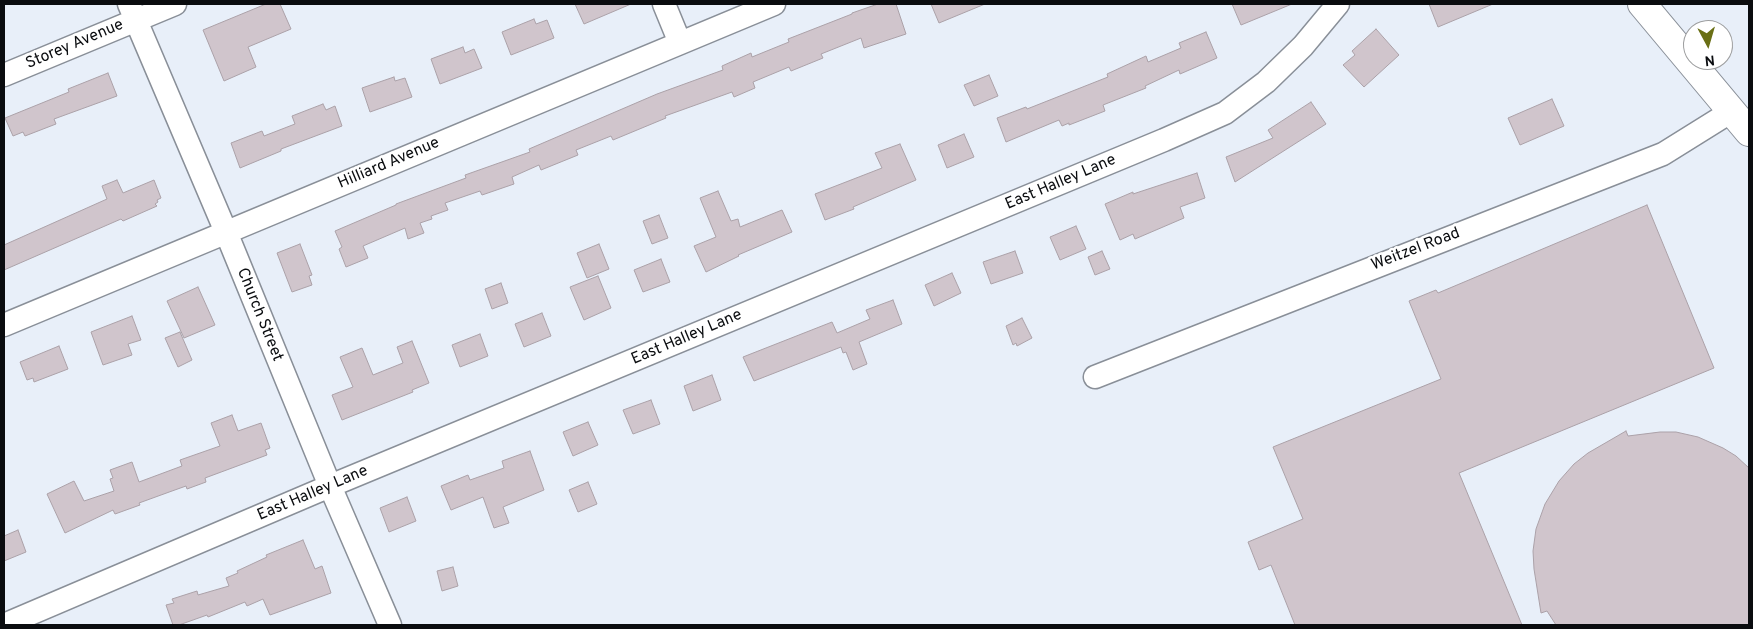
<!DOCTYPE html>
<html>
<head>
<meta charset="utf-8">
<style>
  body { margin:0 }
  #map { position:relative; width:1753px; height:629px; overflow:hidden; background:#e8eff9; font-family:Overpass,sans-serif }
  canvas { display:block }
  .frame { position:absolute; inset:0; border:5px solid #0a0c0f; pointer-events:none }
  .north { position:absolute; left:1683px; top:20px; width:50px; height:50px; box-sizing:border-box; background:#fff; border:1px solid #9d9e9f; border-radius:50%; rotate:174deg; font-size:14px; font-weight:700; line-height:20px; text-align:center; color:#0a0c0f }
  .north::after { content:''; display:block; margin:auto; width:18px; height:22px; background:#6a6f15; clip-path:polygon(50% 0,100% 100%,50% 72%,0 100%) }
</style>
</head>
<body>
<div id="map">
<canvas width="1753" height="629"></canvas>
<div class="frame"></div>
<div class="north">N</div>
</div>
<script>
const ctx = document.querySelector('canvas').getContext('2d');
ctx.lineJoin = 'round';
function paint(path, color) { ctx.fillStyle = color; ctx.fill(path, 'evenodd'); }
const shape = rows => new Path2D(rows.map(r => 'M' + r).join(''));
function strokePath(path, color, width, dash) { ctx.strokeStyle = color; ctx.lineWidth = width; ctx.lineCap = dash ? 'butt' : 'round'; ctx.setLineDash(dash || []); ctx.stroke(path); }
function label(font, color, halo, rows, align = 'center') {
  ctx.font = font + ' Overpass,sans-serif'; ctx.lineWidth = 5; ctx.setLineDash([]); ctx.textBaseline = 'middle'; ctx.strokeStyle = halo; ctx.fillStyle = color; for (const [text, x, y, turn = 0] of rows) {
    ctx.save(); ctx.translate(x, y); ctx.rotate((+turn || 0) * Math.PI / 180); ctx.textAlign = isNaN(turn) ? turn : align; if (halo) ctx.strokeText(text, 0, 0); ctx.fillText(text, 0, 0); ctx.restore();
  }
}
const building = shape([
  [266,4,280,4,291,29,248,47,256,67,224,81,203,30,266,4],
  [575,4,631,4,584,24,575,4],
  [878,4,896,4,906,34,864,48,861,38,821,54,823,58,791,71,789,67,753,82,755,88,734,97,732,92,665,116,666,118,613,140,611,136,576,150,578,155,541,170,539,165,512,177,514,184,482,195,480,191,445,203,448,210,431,216,432,219,420,223,424,233,408,239,405,228,363,246,368,258,346,267,339,249,342,247,335,231,396,205,396,204,466,178,465,175,530,152,529,149,657,94,723,70,722,66,751,53,752,57,789,42,788,39,852,14,852,13,878,4],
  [931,4,985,4,939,23,931,4],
  [1232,4,1292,4,1241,25,1232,4],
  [1429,4,1493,4,1438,27,1429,4],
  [534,19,536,24,547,20,554,38,511,55,502,32,534,19],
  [1376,29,1399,55,1364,87,1343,65,1355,55,1352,51,1376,29],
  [1206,32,1217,58,1180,74,1179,70,1145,86,1146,88,1103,105,1105,111,1069,125,1069,123,1062,126,1059,120,1006,142,997,118,1026,107,1027,109,1108,77,1107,74,1146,56,1148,62,1181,48,1179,43,1206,32],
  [463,47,465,53,474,49,482,68,440,84,431,59,463,47],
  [108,73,117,96,54,119,56,124,25,136,23,132,13,136,5,118,69,92,68,89,108,73],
  [989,75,998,96,974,106,964,85,989,75],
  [394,77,395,81,405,78,412,97,370,112,362,88,394,77],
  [1552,99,1564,126,1520,145,1508,118,1552,99],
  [1311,102,1326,124,1235,182,1226,157,1273,138,1268,130,1311,102],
  [323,104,326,110,335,106,342,126,281,149,281,151,240,168,231,143,262,131,264,136,295,124,292,116,323,104],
  [964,134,974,157,947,168,938,145,964,134],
  [900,144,916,180,853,207,854,209,825,220,815,194,882,168,875,153,900,144],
  [1197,173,1205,198,1180,207,1184,218,1135,239,1133,234,1120,240,1105,204,1133,192,1133,194,1197,173],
  [117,180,123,193,154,180,161,198,157,200,158,202,155,204,157,206,123,221,121,219,4,270,4,245,107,199,102,186,117,180],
  [718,191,731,221,738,219,740,227,782,210,792,232,738,255,739,256,706,272,694,246,716,237,700,198,718,191],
  [1647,205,1714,368,1459,473,1522,625,1295,625,1271,565,1259,570,1248,542,1303,519,1273,447,1441,379,1409,301,1436,290,1438,293,1647,205],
  [659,215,668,238,652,244,643,221,659,215],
  [1076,226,1086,249,1060,260,1050,237,1076,226],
  [300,244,312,275,309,276,312,285,292,292,277,253,300,244],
  [599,244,609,269,587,278,577,253,599,244],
  [1015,251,1023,273,991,284,983,262,1015,251],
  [1102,251,1110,269,1095,275,1088,257,1102,251],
  [661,259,670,282,643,292,634,270,661,259],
  [952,273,961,293,934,306,925,285,952,273],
  [598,276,611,308,584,320,570,287,598,276],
  [501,283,508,303,492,309,485,289,501,283],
  [198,287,215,325,184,338,167,301,198,287],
  [893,300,902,324,859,342,867,364,853,370,846,352,843,353,841,347,754,381,743,357,832,322,837,333,870,319,866,310,893,300],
  [542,313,551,336,524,347,515,324,542,313],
  [132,316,141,340,128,344,132,355,103,365,91,332,132,316],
  [1022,318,1032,338,1017,346,1016,343,1013,345,1006,326,1022,318],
  [180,332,192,360,178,367,165,338,180,332],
  [480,334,488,356,460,367,452,345,480,334],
  [412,341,429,383,412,390,413,392,342,420,332,395,353,387,340,357,362,348,373,375,403,363,397,347,412,341],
  [59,346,68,369,34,382,33,378,27,380,20,362,59,346],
  [712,375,721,400,693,411,684,386,712,375],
  [651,400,660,424,633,434,623,410,651,400],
  [232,415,238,431,261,423,270,448,265,450,267,455,205,478,206,482,187,489,186,486,172,491,139,503,140,505,115,514,113,510,65,533,47,494,74,481,84,501,114,491,110,479,113,478,110,470,132,462,139,482,182,466,180,460,220,446,211,423,232,415],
  [588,422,598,445,573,456,563,432,588,422],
  [1626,431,1628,436,1660,432,1676,432,1698,437,1723,448,1736,456,1749,468,1749,625,1556,625,1547,611,1541,613,1534,569,1533,551,1536,529,1545,504,1559,481,1574,464,1588,453,1626,431],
  [530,451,544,490,503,507,509,523,494,528,483,497,451,510,441,486,468,475,470,480,504,468,502,461,530,451],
  [588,482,597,504,578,512,569,490,588,482],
  [407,497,416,521,389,532,380,508,407,497],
  [18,530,26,552,4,561,4,536,18,530],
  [303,540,315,569,322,566,331,593,270,615,263,599,247,606,245,602,208,617,207,615,179,625,173,625,166,605,174,603,172,599,197,591,198,595,229,586,226,578,238,573,237,571,267,557,266,555,303,540],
  [453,567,458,586,442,591,437,571,453,567]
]);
paint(building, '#d0c5cc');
strokePath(building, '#aba1a8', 1);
const minor = shape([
  [129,4,226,232,330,486,390,625],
  [664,4,680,43],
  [4,75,175,4],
  [4,325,774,4],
  [1095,377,1663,154,1732,111],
  [4,625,330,486,1164,140,1225,113,1266,82,1303,46,1338,4]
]);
const major = shape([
  [1642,4,1749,132]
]);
strokePath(minor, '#898f98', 25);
strokePath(major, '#898f98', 30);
strokePath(minor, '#fff', 22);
strokePath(major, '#fff', 28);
label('16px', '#0a0c0f', '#fff', [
  ["Storey Avenue",75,45,-23],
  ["Hilliard Avenue",389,164,-23],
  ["East Halley Lane",1061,183,-23],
  ["Weitzel Road",1416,250,-21],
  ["Church Street",259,315,68],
  ["East Halley Lane",687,338,-23],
  ["East Halley Lane",313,494,-23]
]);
</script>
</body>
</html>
